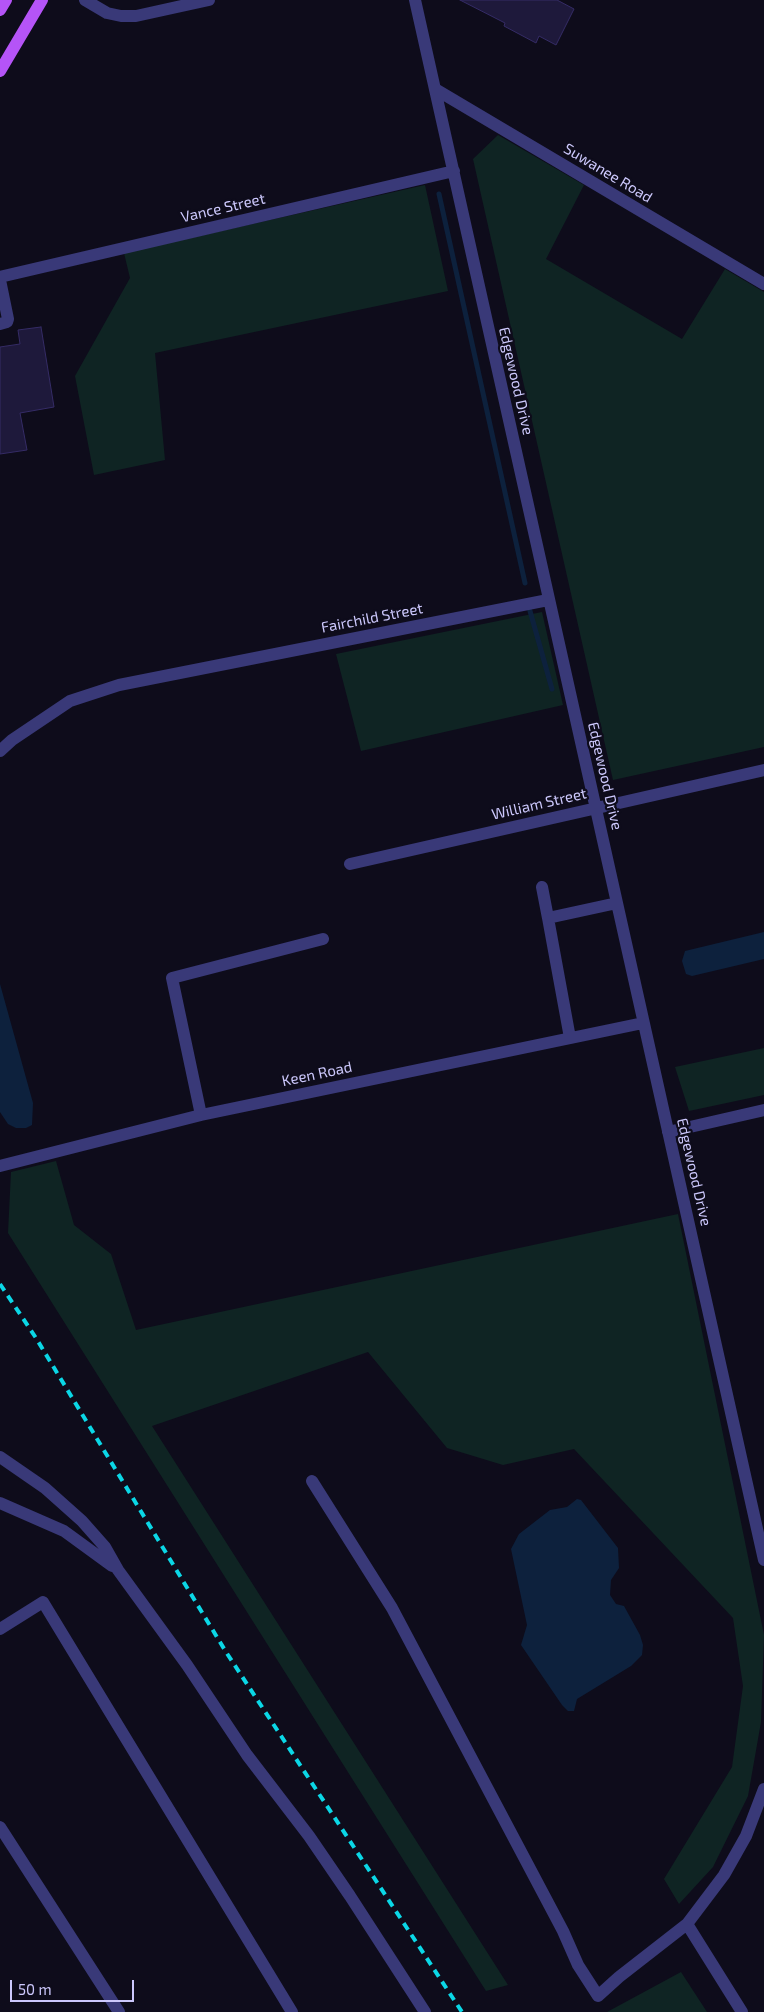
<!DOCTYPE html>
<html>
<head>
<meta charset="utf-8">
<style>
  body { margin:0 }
  #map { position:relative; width:764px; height:2012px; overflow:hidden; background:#0e0c1b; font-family:"Exo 2",sans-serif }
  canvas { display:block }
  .scale { position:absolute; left:10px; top:1980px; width:124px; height:22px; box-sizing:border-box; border:2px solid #ccc8fc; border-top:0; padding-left:6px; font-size:15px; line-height:18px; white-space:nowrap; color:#ccc8fc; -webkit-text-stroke:4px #0e0c1b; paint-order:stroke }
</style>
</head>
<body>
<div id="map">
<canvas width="764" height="2012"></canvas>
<div class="scale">50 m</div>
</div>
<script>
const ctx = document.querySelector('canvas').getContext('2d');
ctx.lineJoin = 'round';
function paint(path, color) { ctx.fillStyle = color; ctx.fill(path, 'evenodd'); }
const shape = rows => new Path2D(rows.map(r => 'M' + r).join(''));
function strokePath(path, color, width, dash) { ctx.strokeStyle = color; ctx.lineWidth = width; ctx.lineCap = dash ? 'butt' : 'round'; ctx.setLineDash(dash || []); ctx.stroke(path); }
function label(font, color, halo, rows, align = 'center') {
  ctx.font = font + ' "Exo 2",sans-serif'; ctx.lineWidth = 4.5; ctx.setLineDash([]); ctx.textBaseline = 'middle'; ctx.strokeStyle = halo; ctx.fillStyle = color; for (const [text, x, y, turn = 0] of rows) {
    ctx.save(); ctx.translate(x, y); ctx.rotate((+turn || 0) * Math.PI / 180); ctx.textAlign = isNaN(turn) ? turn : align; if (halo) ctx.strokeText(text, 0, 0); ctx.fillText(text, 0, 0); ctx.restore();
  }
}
paint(shape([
  [498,135,584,185,546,259,682,339,725,269,764,292,764,747,613,780,473,159],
  [425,185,448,291,155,353,165,460,94,475,75,376,130,278,124,253],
  [542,612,563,705,361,751,336,654],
  [764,1048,764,1095,689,1111,675,1067],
  [56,1161,74,1225,111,1254,136,1330,678,1214,764,1635,761,1722,748,1796,713,1867,679,1904,664,1879,732,1767,743,1686,733,1618,574,1449,503,1465,447,1448,368,1352,152,1426,508,1985,486,1991,8,1233,11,1172],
  [681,1972,707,2012,607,2012]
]), '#0f2423');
paint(shape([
  [764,932,764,959,692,976,686,974,682,961,685,951],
  [0,984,33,1103,32,1125,26,1128,16,1128,8,1124,0,1112],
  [577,1499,581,1500,618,1548,619,1568,611,1580,610,1595,616,1604,624,1606,640,1635,643,1645,642,1655,631,1666,577,1699,574,1711,568,1711,562,1705,521,1645,527,1625,511,1549,519,1534,550,1510,567,1507]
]), '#0d213d');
strokePath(shape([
  [439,194,525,583],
  [530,611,552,689]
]), '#0d213d', 5);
const building = shape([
  [460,0,557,0,574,9,556,45,539,36,536,43,504,26,505,23,460,0],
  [41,327,54,407,20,413,27,450,0,454,0,347,20,344,18,330,41,327]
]);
paint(building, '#1e193b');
strokePath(building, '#352c66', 1);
strokePath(shape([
  [85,0,107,13,121,16,136,16,209,0],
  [415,0,764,1560],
  [435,89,764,284],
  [0,277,454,171],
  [0,280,8,319,7,322,0,324],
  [0,751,12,740,70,701,119,685,548,600],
  [350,864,764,770],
  [542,887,548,918],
  [570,1038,548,918,617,903],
  [201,1115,172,978,323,939],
  [668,1132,764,1110],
  [0,1166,201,1115,643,1023],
  [0,1457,45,1488,82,1521,105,1547,118,1570,187,1665,247,1755,309,1836,350,1896,425,2012],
  [312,1481,392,1608,563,1931,578,1965,598,1996,619,1977,687,1924,724,1875,746,1836,764,1789],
  [0,1503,64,1531,112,1566],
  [0,1629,43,1602,292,2012],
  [0,1827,119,2012],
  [687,1924,742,2012]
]), '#393978', 12);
strokePath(shape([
  [0,10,6,0],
  [0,71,42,0]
]), '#b554f7', 12);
strokePath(shape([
  [0,1284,36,1338,226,1652,462,2012]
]), '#0bd7e6', 4, [8, 6]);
label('15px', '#ccc8fc', '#0e0c1b', [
  ["Suwanee Road",608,173,31],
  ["Vance Street",223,208,-13],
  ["Edgewood Drive",516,381,77],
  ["Fairchild Street",372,618,-11],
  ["Edgewood Drive",605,776,77],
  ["William Street",539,804,-13],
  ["Keen Road",317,1074,-12],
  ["Edgewood Drive",694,1172,77]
]);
</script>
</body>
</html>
